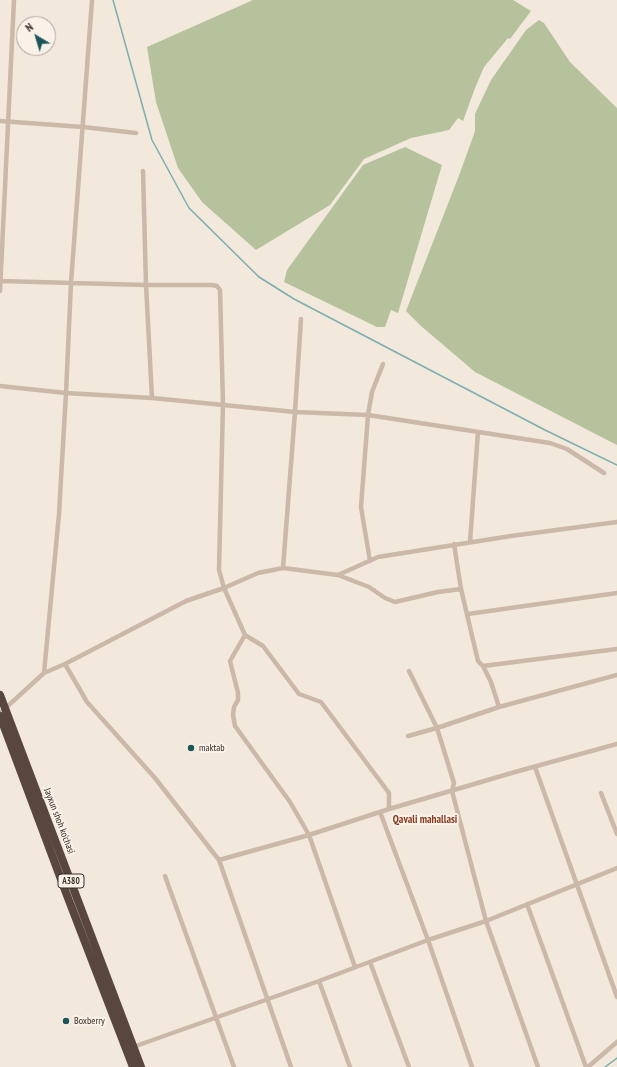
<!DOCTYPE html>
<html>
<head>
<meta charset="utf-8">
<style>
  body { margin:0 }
  #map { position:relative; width:617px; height:1067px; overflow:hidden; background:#f2e8dc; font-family:"PT Sans Narrow",sans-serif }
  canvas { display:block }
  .north { position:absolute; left:16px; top:16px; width:40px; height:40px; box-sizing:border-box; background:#faf2e9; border:1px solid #aca39c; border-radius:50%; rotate:322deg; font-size:11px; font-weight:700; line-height:16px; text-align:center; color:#372d28 }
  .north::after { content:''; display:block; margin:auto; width:14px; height:18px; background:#1d565a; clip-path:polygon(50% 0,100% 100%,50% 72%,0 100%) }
</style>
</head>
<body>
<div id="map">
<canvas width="617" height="1067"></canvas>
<div class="north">N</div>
</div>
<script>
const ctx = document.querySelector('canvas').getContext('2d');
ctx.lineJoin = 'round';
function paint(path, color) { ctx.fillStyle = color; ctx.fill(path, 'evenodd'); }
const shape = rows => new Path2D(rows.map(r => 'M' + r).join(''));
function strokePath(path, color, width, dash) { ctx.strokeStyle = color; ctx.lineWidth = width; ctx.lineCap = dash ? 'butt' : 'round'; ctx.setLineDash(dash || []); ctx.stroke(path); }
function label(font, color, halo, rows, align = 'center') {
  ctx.font = font + ' "PT Sans Narrow",sans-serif'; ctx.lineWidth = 4; ctx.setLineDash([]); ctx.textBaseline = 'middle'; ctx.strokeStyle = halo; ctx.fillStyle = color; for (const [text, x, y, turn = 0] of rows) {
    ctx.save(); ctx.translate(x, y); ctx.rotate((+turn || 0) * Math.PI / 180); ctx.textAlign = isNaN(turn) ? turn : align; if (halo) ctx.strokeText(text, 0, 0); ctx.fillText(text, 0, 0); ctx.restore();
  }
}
paint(shape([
  [253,0,513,0,531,11,510,39,508,38,484,67,475,88,463,121,458,118,449,130,411,138,364,159,330,205,256,250,202,202,178,168,156,102,147,47],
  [539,20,544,23,570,62,617,108,617,445,475,372,421,326,406,311,460,173,475,131,475,114,491,80,526,30],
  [405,147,442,165,398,313,391,310,385,327,377,327,284,282,287,270,363,165]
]), '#b5c29c');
strokePath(shape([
  [113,0,152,140,189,208,259,277,294,299,545,430,617,465],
  [605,1067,617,1058]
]), '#7baeb0', 1.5);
strokePath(shape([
  [0,121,83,127,136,133],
  [143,171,146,285,152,398],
  [0,281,146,285,212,285,217,286,220,290,223,404,219,570,224,588,245,635,263,646,299,694,321,702,389,793,389,809],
  [0,291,14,0],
  [0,386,66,393,152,398,295,412,368,415,550,443,567,449,604,473],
  [470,542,478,432],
  [454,544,461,589,478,661,483,666,491,682,499,707],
  [370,561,361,507,368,415,372,392,383,364],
  [283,568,295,412,301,319],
  [338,575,369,587,385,598,395,602,438,592,461,589],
  [468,614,617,593],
  [245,635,230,661,238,693,238,700,234,707,233,715,235,726,290,802,309,835,355,967],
  [65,664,87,702,155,778,219,860,291,1067],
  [483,666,617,649],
  [409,671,437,728,454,783,452,791,486,921,538,1067],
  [44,673,59,514,66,393,71,283,92,0],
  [0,713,44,673,65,664,186,601,224,588,258,573,283,568,338,575,378,557,511,536,617,522],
  [408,736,437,728,499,707,617,675],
  [535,767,617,997],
  [601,793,617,834],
  [380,812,428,940,472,1067],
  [219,860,309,835,389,809,515,772,617,744],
  [165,876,234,1067],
  [527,904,586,1067],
  [370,962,409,1067],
  [319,981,350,1067],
  [133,1047,319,981,428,940,486,921,617,868],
  [588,1067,617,1042]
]), '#cbb8a8', 4.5);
strokePath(shape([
  [0,695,141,1067],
  [0,716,68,898,133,1067]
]), '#59473f', 8);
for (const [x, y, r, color] of [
  [191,748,4,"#1d565a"],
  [66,1021,4,"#1d565a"]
]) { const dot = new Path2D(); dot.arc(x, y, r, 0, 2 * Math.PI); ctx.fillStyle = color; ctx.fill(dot); strokePath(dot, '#faf2e9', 1.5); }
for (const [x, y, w] of [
  [71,881,26]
]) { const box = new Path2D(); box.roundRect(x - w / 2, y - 7, w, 14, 3); ctx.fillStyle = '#faf2e9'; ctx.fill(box); strokePath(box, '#372d28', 1); }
label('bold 9px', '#372d28', null, [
  ["A380",71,881]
]);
label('10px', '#372d28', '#faf2e9', [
  ["maktab",199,748],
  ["Boxberry",74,1021]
], 'left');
label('10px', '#372d28', '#faf2e9', [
  ["Jayxun shoh ko'chasi",59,821,69]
]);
label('bold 11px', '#883920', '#faf2e9', [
  ["Qavali mahallasi",425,820]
]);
</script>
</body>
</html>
